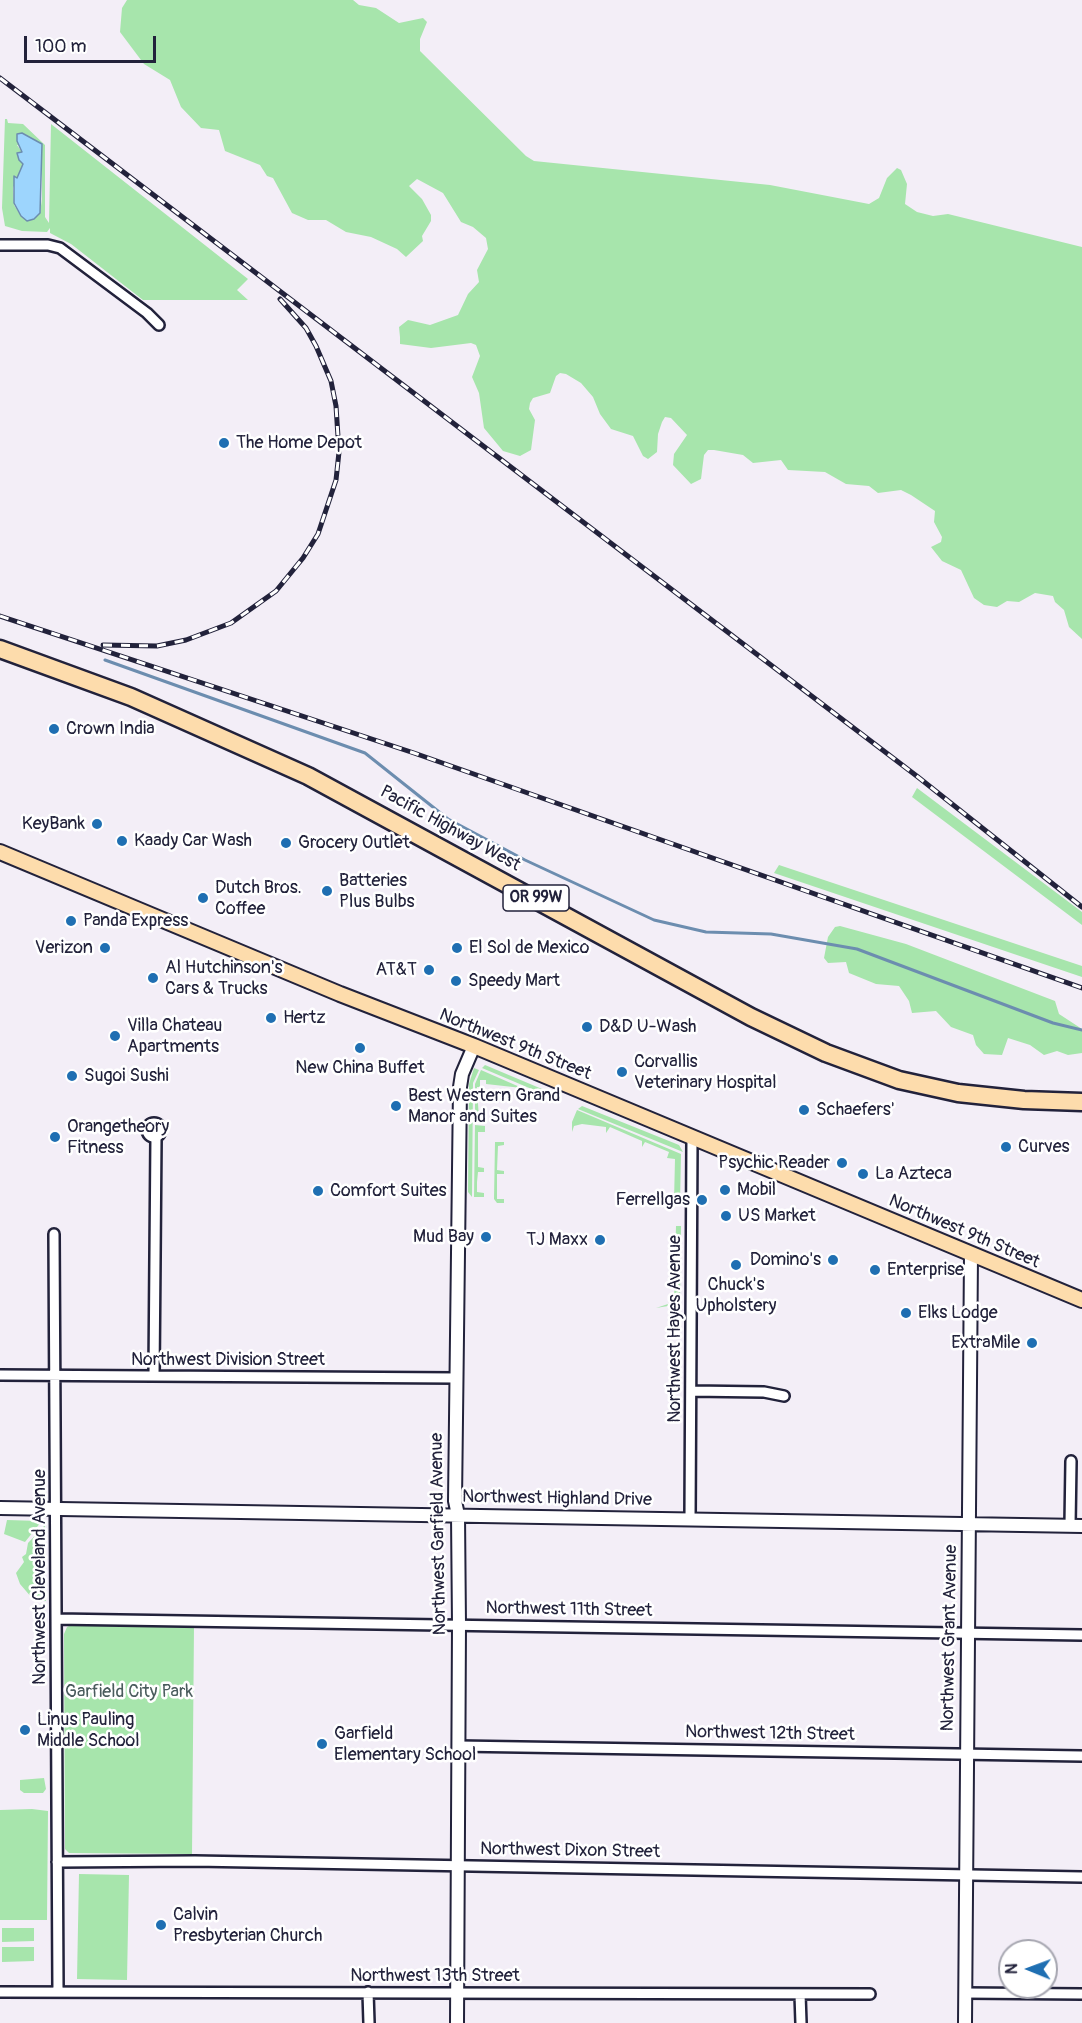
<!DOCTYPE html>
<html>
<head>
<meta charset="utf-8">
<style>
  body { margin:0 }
  #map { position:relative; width:1082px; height:2023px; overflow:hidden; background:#f3eef7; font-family:Pangolin,sans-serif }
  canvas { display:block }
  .north { position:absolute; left:998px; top:1939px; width:60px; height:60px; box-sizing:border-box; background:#fff; border:2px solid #a7a7b1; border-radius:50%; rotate:271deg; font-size:16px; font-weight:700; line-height:24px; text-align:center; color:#22223b }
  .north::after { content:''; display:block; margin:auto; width:21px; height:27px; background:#1f6fb2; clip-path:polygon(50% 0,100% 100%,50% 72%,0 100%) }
  .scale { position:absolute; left:24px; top:36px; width:132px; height:27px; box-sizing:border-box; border:3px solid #22223b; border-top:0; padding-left:8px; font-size:18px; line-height:21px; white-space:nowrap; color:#22223b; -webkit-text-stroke:4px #fff; paint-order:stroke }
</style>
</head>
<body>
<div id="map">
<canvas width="1082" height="2023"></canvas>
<div class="north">N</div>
<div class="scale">100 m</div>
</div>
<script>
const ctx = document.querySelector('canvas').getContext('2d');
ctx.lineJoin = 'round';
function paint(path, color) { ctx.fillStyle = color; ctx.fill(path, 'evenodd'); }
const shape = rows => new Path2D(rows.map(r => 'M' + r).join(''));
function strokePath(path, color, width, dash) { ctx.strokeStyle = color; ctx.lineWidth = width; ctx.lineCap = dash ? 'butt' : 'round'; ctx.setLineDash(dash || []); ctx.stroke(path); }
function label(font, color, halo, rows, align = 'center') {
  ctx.font = font + ' Pangolin,sans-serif'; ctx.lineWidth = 5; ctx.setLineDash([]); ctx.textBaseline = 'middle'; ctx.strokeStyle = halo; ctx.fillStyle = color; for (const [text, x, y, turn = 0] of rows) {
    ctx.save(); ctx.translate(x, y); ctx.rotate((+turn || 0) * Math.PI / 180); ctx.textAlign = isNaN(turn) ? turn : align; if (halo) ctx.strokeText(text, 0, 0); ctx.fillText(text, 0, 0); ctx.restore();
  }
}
paint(shape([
  [127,0,353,0,359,5,376,8,399,23,423,18,427,22,420,39,420,51,526,156,534,161,770,185,869,204,879,198,887,178,897,168,901,170,907,184,905,204,917,212,933,216,948,214,1082,247,1082,639,1069,627,1064,610,1055,602,1053,596,1035,593,1019,602,1007,601,997,607,984,605,974,598,961,570,942,561,931,547,941,542,942,537,934,522,935,511,911,495,901,490,878,493,869,486,846,484,825,472,788,470,781,460,753,463,743,455,714,450,708,450,704,455,701,479,691,484,673,465,674,454,687,435,671,418,665,417,662,422,658,434,657,452,648,459,643,456,633,436,611,429,600,414,593,397,581,383,566,374,560,373,556,376,550,393,533,398,530,403,529,409,535,420,531,450,520,456,503,451,484,428,479,393,472,377,480,356,476,345,471,343,431,348,400,344,400,337,399,327,408,320,430,325,458,315,468,294,479,282,477,270,488,249,486,238,473,227,461,222,443,193,417,179,409,186,422,199,431,215,431,221,422,236,423,241,406,257,397,249,371,237,346,232,326,220,308,220,292,213,273,178,267,176,260,165,225,151,219,130,201,128,181,107,170,80,144,64,120,32,122,8],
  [5,119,7,119,8,123,23,124,45,145,45,217,49,223,51,124,248,279,237,290,248,300,143,300,71,244,50,233,50,228,47,232,22,231,5,226,2,208],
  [17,145,42,145,42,199,40,213,36,215,21,216,14,205,13,188,23,164,22,152],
  [917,788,1082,912,1082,925,912,797],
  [779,865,1082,966,1082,977,774,873],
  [840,926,906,944,1055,1001,1059,1014,1082,1029,1082,1053,1068,1055,1057,1051,1044,1055,1030,1045,1008,1038,1002,1055,984,1054,976,1045,973,1035,951,1027,936,1011,912,1013,909,1001,899,986,876,984,849,973,846,962,828,963,824,958,828,937,835,927],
  [485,1065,542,1089,541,1093,482,1068],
  [474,1068,479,1070,473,1083,472,1197,468,1192,469,1084],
  [481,1070,522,1088,486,1084,486,1080,480,1080,480,1087,477,1087,479,1120,475,1120,475,1084],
  [582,1106,679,1145,683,1152,578,1109],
  [577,1110,681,1154,680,1204,668,1204,668,1201,674,1201,675,1159,667,1158,669,1152,645,1142,642,1147,642,1141,610,1127,606,1133,606,1127,582,1124,574,1126,572,1132,572,1122],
  [475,1125,485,1126,485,1132,478,1132,478,1167,484,1168,484,1172,478,1172,477,1182,477,1192,484,1193,484,1197,474,1197],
  [495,1142,504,1142,504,1145,498,1146,497,1170,504,1171,504,1174,497,1174,497,1199,504,1199,504,1203,497,1203,494,1199],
  [676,1226,681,1226,680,1304,656,1308,674,1302],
  [7,1520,40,1521,41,1522,25,1542,4,1534],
  [45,1525,42,1584,46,1601,42,1601,32,1598,20,1584,16,1573,24,1562,22,1557,26,1554,28,1543],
  [73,1624,194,1626,192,1854,69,1853,65,1849,64,1634,67,1627],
  [44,1778,46,1789,43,1793,24,1793,20,1790,20,1780],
  [32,1809,48,1811,47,1920,0,1920,0,1810],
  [79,1874,129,1875,127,1980,77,1979],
  [2,1928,34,1928,34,1941,2,1942],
  [2,1947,34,1947,34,1961,2,1962]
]), '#a7e5ac');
const water = shape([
  [22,133,42,144,40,213,34,219,27,221,21,216,14,203,14,176,17,178,23,164,19,160,17,153,22,152,17,141,17,134,22,133]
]);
paint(water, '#9dd5fd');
strokePath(water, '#6c8daf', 1.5);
strokePath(shape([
  [105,660,365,753,448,819,525,860,654,920,706,932,771,934,857,949,1053,1023,1082,1030]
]), '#6c8daf', 3);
const street = shape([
  [0,245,48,245,60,248,147,313,159,325],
  '147 1130a7 7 0 1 1 14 0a7 7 0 1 1-14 0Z',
  [54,1234,58,1991],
  [0,1375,456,1378],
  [154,1376,156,1137],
  [691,1391,764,1392,784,1396],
  [690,1519,692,1138],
  [1070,1525,1071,1461],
  [56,1619,1082,1635],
  [458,1746,1082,1756],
  [57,1862,195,1861,1082,1877],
  [0,1992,870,1994],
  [368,1992,369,2023],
  [965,1993,1082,1994],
  [800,1994,801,2023]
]);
const secondary = shape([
  [0,1508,1082,1526],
  [457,2023,459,1625,458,1515,455,1501,460,1087,462,1074,474,1046],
  [965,2023,971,1254]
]);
const primary = shape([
  [0,852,340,994,474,1046,1082,1300]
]);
const highway = shape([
  [0,649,131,697,308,776,751,1017,826,1053,899,1080,958,1093,1024,1100,1082,1102]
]);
strokePath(street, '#22223b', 14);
strokePath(secondary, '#22223b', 16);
strokePath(primary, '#22223b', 18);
strokePath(highway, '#22223b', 21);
strokePath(street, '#fff', 9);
strokePath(secondary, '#fff', 12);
strokePath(primary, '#fddcac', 14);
strokePath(highway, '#fddcac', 16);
const rail = shape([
  [0,78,918,777,1082,907],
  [0,616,414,753,1082,988],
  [103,645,157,646,186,640,231,623,276,591,303,558,318,534,336,480,339,452,336,406,331,381,316,346,306,328,280,299]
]);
strokePath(rail, '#22223b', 5);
strokePath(rail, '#fff', 3, [9]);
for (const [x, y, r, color] of [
  [224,443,6,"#1f6fb2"],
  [54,729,6,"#1f6fb2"],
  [97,824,6,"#1f6fb2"],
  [122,841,6,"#1f6fb2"],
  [286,843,6,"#1f6fb2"],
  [327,891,6,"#1f6fb2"],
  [203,898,6,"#1f6fb2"],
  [71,921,6,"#1f6fb2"],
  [105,948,6,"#1f6fb2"],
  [457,948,6,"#1f6fb2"],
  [429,970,6,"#1f6fb2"],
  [153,978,6,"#1f6fb2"],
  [456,981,6,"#1f6fb2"],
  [271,1018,6,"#1f6fb2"],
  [587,1027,6,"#1f6fb2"],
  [115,1036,6,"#1f6fb2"],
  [360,1048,6,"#1f6fb2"],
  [622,1072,6,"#1f6fb2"],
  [72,1076,6,"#1f6fb2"],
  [396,1106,6,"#1f6fb2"],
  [804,1110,6,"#1f6fb2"],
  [55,1137,6,"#1f6fb2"],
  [1006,1147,6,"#1f6fb2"],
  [842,1163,6,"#1f6fb2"],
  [863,1174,6,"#1f6fb2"],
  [725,1190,6,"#1f6fb2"],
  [318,1191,6,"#1f6fb2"],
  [702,1200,6,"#1f6fb2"],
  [726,1216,6,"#1f6fb2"],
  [486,1237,6,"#1f6fb2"],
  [600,1240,6,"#1f6fb2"],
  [833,1260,6,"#1f6fb2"],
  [736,1265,6,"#1f6fb2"],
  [875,1270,6,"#1f6fb2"],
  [906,1313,6,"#1f6fb2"],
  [1032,1343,6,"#1f6fb2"],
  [25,1730,6,"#1f6fb2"],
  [322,1744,6,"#1f6fb2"],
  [161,1925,6,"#1f6fb2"]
]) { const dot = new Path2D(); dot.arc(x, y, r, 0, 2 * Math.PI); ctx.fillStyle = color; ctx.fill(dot); strokePath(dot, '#fff', 2); }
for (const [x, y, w] of [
  [536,898,66]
]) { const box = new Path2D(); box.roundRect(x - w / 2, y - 13, w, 26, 4.5); ctx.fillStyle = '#fff'; ctx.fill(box); strokePath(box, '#22223b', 1.5); }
label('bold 16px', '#22223b', null, [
  ["OR 99W",536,898]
]);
label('18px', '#22223b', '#fff', [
  ["The Home Depot",236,443],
  ["Crown India",66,729],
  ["KeyBank",85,824,"right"],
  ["Kaady Car Wash",134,841],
  ["Grocery Outlet",298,843],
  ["Batteries",339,881],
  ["Plus Bulbs",339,902],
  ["Dutch Bros.",215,888],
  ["Coffee",215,909],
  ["Panda Express",83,921],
  ["Verizon",93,948,"right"],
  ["El Sol de Mexico",469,948],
  ["Al Hutchinson's",165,968],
  ["Cars & Trucks",165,989],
  ["AT&T",417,970,"right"],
  ["Speedy Mart",468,981],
  ["Hertz",283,1018],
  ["Villa Chateau",127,1026],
  ["Apartments",127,1047],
  ["D&D U-Wash",599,1027],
  ["Corvallis",634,1062],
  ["Veterinary Hospital",634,1083],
  ["New China Buffet",360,1068,"center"],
  ["Sugoi Sushi",84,1076],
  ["Best Western Grand",408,1096],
  ["Manor and Suites",408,1117],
  ["Schaefers'",816,1110],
  ["Orangetheory",67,1127],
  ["Fitness",67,1148],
  ["Curves",1018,1147],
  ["Psychic Reader",830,1163,"right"],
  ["La Azteca",875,1174],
  ["Mobil",737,1190],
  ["Comfort Suites",330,1191],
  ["Ferrellgas",690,1200,"right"],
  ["US Market",738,1216],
  ["Mud Bay",474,1237,"right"],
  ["TJ Maxx",588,1240,"right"],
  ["Domino's",821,1260,"right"],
  ["Enterprise",887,1270],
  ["Chuck's",736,1285,"center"],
  ["Upholstery",736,1306,"center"],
  ["Elks Lodge",918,1313],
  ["ExtraMile",1020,1343,"right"],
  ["Linus Pauling",37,1720],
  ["Middle School",37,1741],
  ["Garfield",334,1734],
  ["Elementary School",334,1755],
  ["Calvin",173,1915],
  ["Presbyterian Church",173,1936]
], 'left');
label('18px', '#22223b', '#fff', [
  ["Pacific Highway West",450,829,29],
  ["Northwest 9th Street",515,1045,22],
  ["Northwest 9th Street",964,1232,23],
  ["Northwest Hayes Avenue",675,1329,-90],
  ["Northwest Division Street",228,1360],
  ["Northwest Highland Drive",557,1499,1],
  ["Northwest Garfield Avenue",439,1534,-91],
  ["Northwest Cleveland Avenue",40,1577,-90],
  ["Northwest 11th Street",569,1610,1],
  ["Northwest Grant Avenue",950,1638,-89],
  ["Northwest 12th Street",770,1734,1],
  ["Northwest Dixon Street",570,1851,1],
  ["Northwest 13th Street",435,1976]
]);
label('18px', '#4a5c5d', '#fff', [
  ["Garfield City Park",129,1692]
]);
</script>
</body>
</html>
